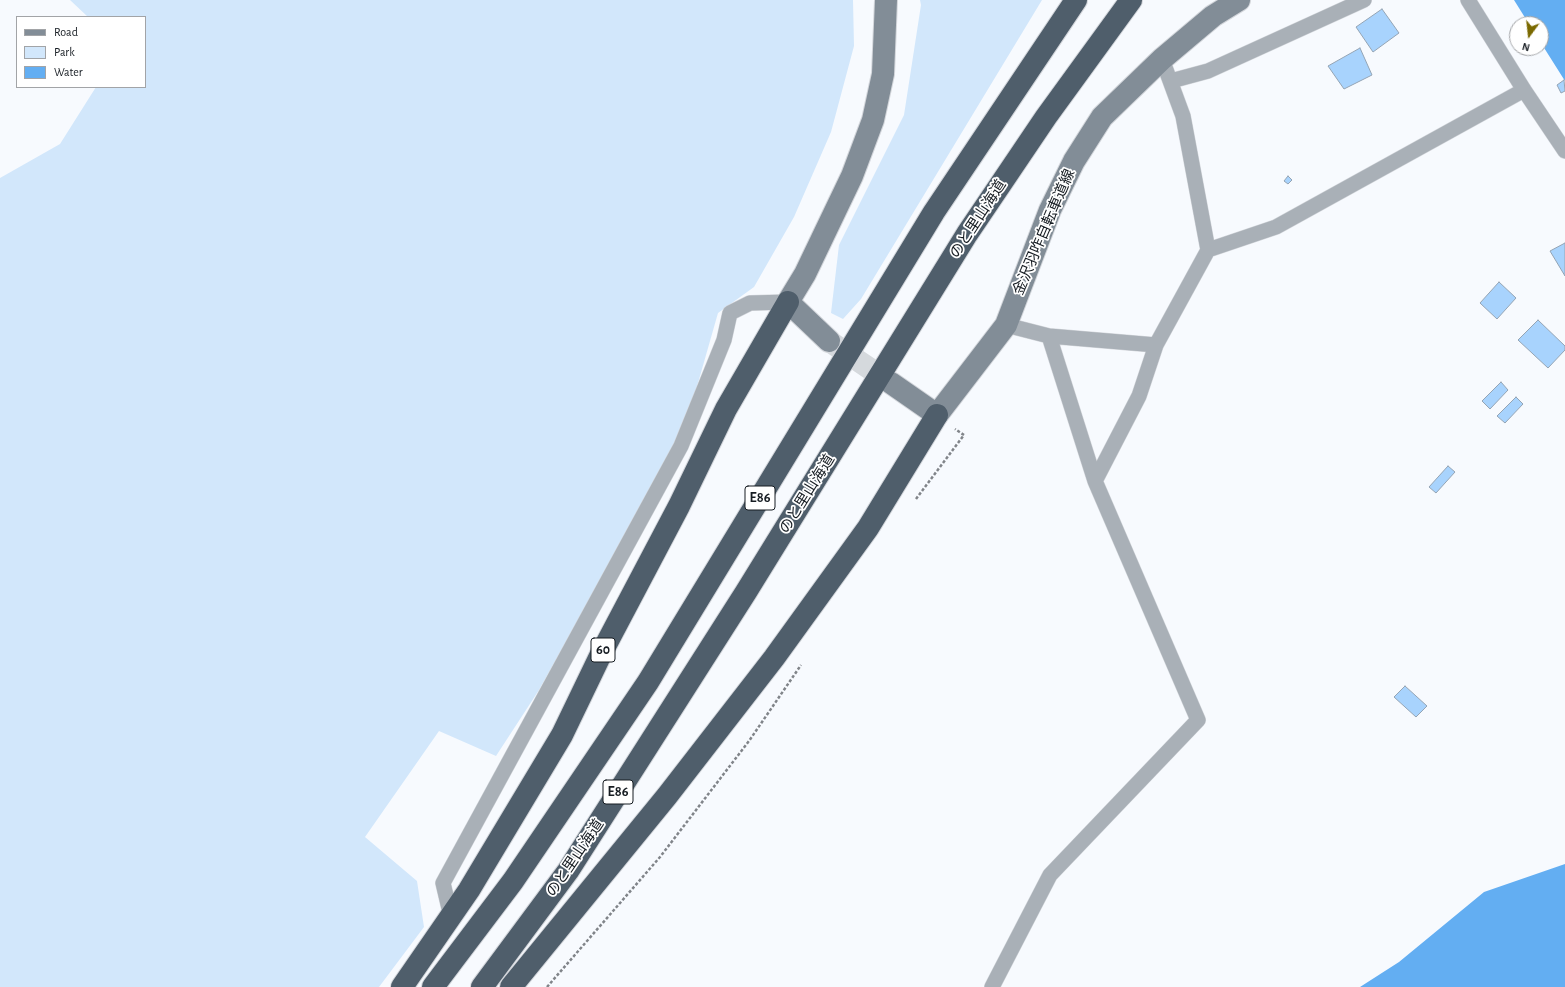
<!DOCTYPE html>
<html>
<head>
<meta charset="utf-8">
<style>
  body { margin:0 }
  #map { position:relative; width:1565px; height:987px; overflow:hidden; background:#f7fafe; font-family:"Alegreya Sans",sans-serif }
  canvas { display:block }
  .legend { position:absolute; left:16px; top:16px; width:130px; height:72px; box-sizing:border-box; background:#fff; border:1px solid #a2a4a7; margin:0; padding:5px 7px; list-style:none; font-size:12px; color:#161c22 }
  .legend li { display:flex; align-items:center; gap:8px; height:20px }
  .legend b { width:20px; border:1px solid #a2a4a7 }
  .north { position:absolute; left:1509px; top:16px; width:40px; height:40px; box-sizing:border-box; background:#fff; border:1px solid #a2a4a7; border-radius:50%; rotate:195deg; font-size:11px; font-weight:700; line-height:16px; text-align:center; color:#161c22 }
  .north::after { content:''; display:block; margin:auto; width:14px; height:18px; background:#7a6900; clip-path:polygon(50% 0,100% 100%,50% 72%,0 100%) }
</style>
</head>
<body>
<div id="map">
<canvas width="1565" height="987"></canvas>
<ul class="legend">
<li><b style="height:5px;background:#828d97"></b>Road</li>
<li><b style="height:11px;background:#d2e7fb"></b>Park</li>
<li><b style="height:11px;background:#63aef2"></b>Water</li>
</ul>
<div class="north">N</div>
</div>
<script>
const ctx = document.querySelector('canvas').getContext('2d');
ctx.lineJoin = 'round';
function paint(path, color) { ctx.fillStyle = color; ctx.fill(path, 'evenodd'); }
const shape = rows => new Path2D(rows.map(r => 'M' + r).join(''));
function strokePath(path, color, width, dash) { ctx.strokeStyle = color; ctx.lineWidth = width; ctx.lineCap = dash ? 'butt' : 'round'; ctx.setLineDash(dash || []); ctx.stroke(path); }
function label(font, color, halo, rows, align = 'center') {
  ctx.font = font + ' "Alegreya Sans","Noto Sans JP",sans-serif'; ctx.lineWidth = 3.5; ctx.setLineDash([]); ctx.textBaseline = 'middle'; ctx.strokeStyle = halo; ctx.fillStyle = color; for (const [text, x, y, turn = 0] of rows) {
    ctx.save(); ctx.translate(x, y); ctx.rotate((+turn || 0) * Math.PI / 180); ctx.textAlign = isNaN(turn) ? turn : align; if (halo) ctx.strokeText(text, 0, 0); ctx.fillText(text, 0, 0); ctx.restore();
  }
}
paint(shape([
  [70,0,853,0,854,46,831,132,794,217,754,287,718,313,684,432,539,690,496,756,439,731,365,837,417,881,424,927,379,987,0,987,0,178,60,144,96,87,145,87,145,17,88,17],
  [920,0,1042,0,861,299,843,319,831,313,839,245,904,115,921,5]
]), '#d2e7fb');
paint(shape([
  [1514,0,1565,0,1565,81,1541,43,1541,24,1529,24],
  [1565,864,1565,987,1360,987,1399,962,1484,892]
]), '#63aef2');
const building = shape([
  [1382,9,1399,33,1373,52,1356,27,1382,9],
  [1360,48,1372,75,1344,89,1328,66,1360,48],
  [1564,80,1565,91,1561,93,1557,85,1564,80],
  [1288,176,1292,180,1288,184,1284,181,1288,176],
  [1565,243,1565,276,1550,251,1565,243],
  [1499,282,1516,298,1497,319,1480,303,1499,282],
  [1538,320,1565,346,1565,350,1548,368,1518,340,1538,320],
  [1501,382,1508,390,1490,409,1482,401,1501,382],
  [1516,397,1523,404,1505,423,1497,416,1516,397],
  [1448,466,1455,472,1436,493,1429,487,1448,466],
  [1405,686,1427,706,1416,717,1394,697,1405,686]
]);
paint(building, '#a8d3fd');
strokePath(building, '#94a4b4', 1);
strokePath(shape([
  [829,341,891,383]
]), '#d5d9dd', 22, [22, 11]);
const lane = shape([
  [1468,0,1524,90,1565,151],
  [1162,59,1183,116,1208,250,1276,227,1524,90],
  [1171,81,1208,71,1364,0],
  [1006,325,1049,336,1156,345,1208,250],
  [1049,336,1095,481,1139,396,1156,345],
  [451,917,443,883,681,446,724,340,730,313,750,303,788,302],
  [992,987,1050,875,1198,720,1095,481]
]);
const secondary = shape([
  [829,341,788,302,805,274,852,176,873,120,883,74,886,0],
  [891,383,937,415,1006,325,1050,210,1074,161,1102,117,1162,59,1213,16,1239,0]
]);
const highway = shape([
  [402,987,469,890,562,735,602,652,679,506,726,409,788,302],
  [433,987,513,881,648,682,934,212,1076,0],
  [482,987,568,871,746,592,967,234,1046,117,1131,0],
  [511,987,667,796,774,658,868,528,937,415]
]);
strokePath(lane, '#d3d6db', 16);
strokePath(secondary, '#d3d6db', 24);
strokePath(highway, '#d3d6db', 24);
strokePath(shape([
  [916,499,964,435,955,429],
  [547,987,660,857,749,741,801,665]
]), '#808489', 2.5, [3, 2]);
strokePath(lane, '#a9b0b7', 15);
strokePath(secondary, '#828d97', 22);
strokePath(highway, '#4f5e6b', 22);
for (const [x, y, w] of [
  [760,498,30],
  [603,650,24],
  [618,792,30]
]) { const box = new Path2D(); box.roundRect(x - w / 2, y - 12, w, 24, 3); ctx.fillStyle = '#fff'; ctx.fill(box); strokePath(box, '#161c22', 1); }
label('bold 14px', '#161c22', null, [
  ["E86",760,498],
  ["60",603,650],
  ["E86",618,792]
]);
label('15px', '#161c22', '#fff', [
  ["のと里山海道",978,219,-57],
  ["金沢羽咋自転車道線",1044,232,-67],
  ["のと里山海道",807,494,-58],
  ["のと里山海道",575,858,-56]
]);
</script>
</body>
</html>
